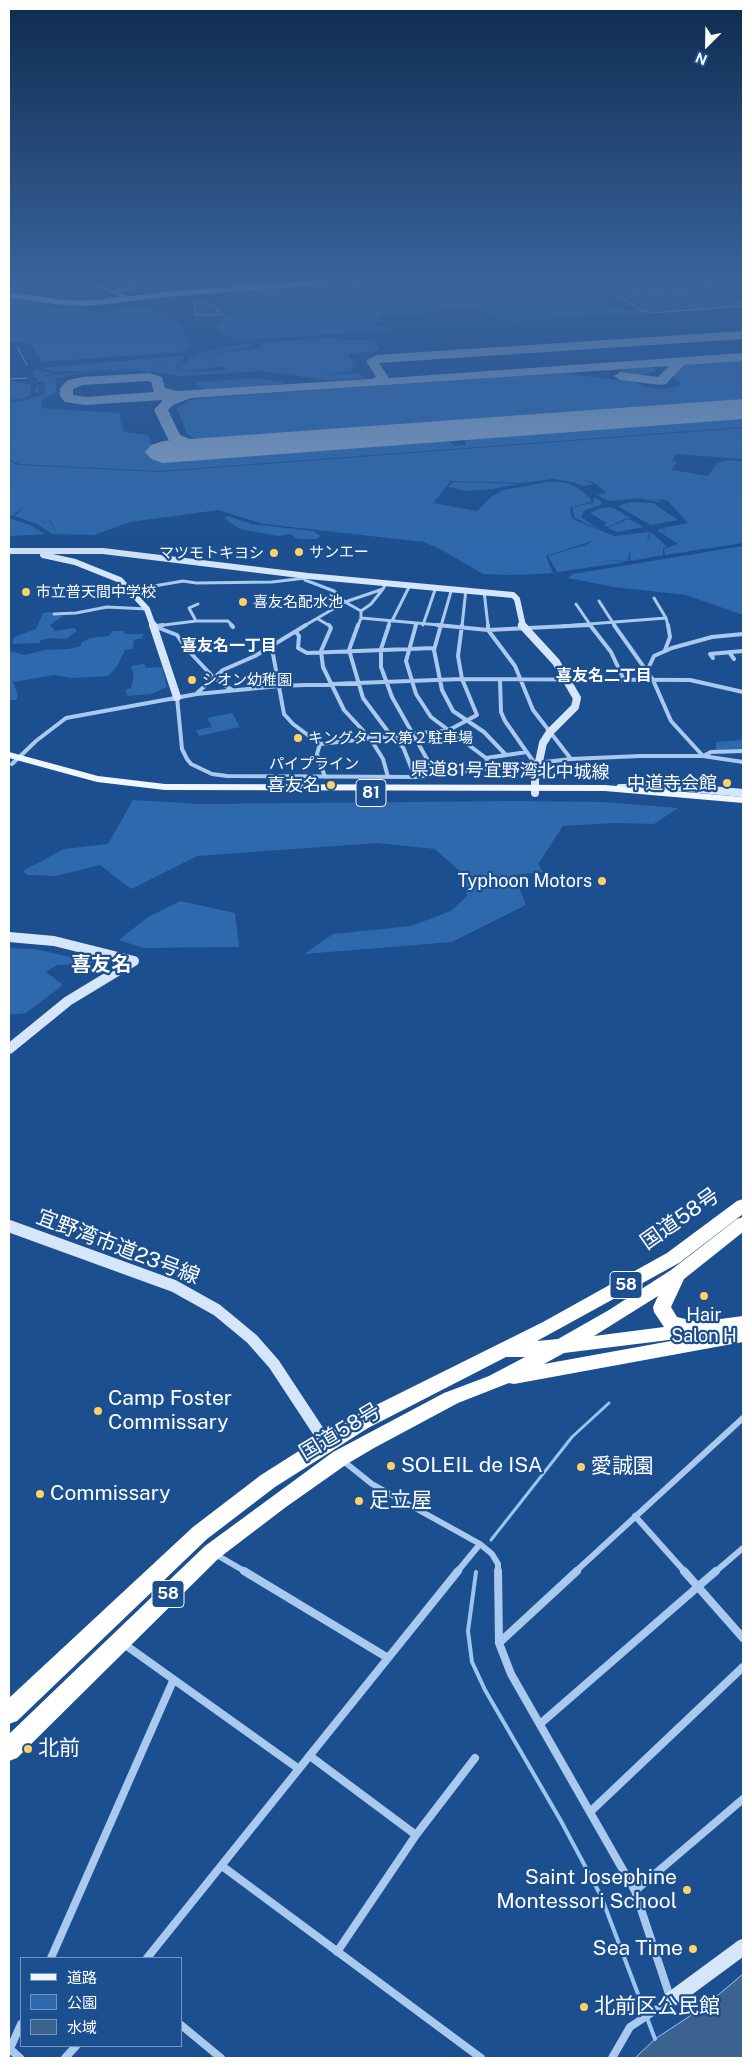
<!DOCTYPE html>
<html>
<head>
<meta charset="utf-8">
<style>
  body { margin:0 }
  #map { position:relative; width:752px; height:2067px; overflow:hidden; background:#1b4f8f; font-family:"Public Sans","Noto Sans JP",sans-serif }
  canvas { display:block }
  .frame { position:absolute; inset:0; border:10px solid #fff; pointer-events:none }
  .legend { position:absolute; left:20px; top:1957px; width:162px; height:90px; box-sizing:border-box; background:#1b4f8f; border:1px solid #7695bc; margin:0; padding:6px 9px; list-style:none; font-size:15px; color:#fff }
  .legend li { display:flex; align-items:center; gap:10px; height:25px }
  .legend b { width:25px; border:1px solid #7695bc }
  .north { position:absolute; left:682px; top:20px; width:50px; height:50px; -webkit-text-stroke:4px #1b4f8f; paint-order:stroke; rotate:203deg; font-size:14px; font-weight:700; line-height:20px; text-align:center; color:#fff }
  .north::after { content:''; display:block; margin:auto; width:18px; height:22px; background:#fff; clip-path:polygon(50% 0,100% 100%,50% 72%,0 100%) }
</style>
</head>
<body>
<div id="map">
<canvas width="752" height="2067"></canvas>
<div class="frame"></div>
<ul class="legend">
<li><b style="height:6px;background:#f0f6ff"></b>道路</li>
<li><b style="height:14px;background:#2e69ad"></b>公園</li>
<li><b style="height:14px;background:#3c6290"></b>水域</li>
</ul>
<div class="north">N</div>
</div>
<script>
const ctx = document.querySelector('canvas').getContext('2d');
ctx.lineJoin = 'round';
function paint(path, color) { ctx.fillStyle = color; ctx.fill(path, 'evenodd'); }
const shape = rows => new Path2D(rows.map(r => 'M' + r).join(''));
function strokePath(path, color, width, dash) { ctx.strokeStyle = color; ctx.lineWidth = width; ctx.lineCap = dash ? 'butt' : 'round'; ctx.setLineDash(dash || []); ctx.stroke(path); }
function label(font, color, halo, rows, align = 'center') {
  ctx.font = font + ' "Public Sans","Noto Sans JP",sans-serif'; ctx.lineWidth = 4.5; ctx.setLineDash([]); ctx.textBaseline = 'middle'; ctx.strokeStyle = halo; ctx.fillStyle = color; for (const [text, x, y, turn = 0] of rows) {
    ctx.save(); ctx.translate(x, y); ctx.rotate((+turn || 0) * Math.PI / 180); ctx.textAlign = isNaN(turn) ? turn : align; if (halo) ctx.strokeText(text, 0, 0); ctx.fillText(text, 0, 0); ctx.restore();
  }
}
paint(shape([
  [226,279,282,279,269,283,270,284,239,287],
  [398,279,743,279,743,294,732,295,724,287,608,292,610,296,597,298,607,306,644,312,642,314,511,321,499,319,481,310,465,307,408,315,385,313,373,325,396,330,244,340,235,340,215,328,222,319,232,314,220,302,214,301,229,292],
  [9,298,52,304,21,306,26,307,86,308,97,313,130,306,154,309,165,313,180,323,192,347,182,352,42,362,31,344,9,342],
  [330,338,346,340,374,340,380,349,376,351,347,354,354,365,351,371,323,375,358,373,365,379,327,380,262,371,181,376,137,370,73,374,55,379,57,392,41,400,42,408,119,413,124,432,148,435,152,447,146,449,151,460,447,440,455,446,466,445,464,439,743,416,743,427,160,471,20,464,9,460,9,408,14,406,9,406,9,402,23,401,45,393,44,387,38,388,39,393,36,394,35,387,45,386,43,381,34,383,38,380,38,378,34,378,33,371,36,369,50,372,44,377,58,374,171,367,57,372,39,368,182,356,184,357,176,367,182,371,195,372,227,370,223,366,191,371,183,370,179,367,196,354,237,345,254,343,250,347,206,354,265,348,257,346,266,342],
  [743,360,743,402,217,440,196,439,187,434,177,408,189,400,204,398,560,373,635,382,646,387,666,389,680,385,680,382,674,378,674,374,684,365],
  [647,367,654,368,656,371,641,376,618,371],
  [257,378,285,382,278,385,207,390,194,385,199,382],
  [9,381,30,384,31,394,25,398,9,400],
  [743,428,743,459,676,454,668,469,673,461,677,462,672,470,708,476,717,463,728,460,743,462,743,543,665,555,664,549,678,544,657,530,662,528,667,534,663,528,688,523,667,500,649,499,663,501,659,502,638,498,609,501,597,495,607,493,593,482,581,479,593,484,583,486,573,482,553,479,522,483,451,481,452,479,433,503,477,511,492,496,504,490,549,482,563,482,576,487,590,498,591,502,570,507,572,519,614,536,649,532,647,545,651,532,667,547,663,548,663,555,630,561,630,549,628,561,604,560,626,562,557,572,548,556,585,545,595,540,546,556,553,573,514,575,498,570,512,575,483,574,442,550,424,542,264,524,218,510,130,522,94,535,53,534,35,523,50,522,56,533,51,521,35,523,14,516,30,502,12,516,9,515,9,461,18,465,160,472],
  [453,482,490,483,518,484,493,489,467,491,448,487],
  [594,497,602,502,601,505,585,510,581,517,600,530,575,518,572,507,593,503],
  [631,502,653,503,678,520,650,525,618,506],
  [611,507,619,511,632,519,627,518,608,527,604,525,607,523,590,513,601,508],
  [228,516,251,524,314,531,320,536,317,539,301,539,295,538,291,534,278,536,251,531,240,529,229,522,225,518],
  [9,518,30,525,45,534,9,536],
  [628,519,644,527,617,532,608,528],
  [743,546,743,615,686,595,614,587,568,578,573,574],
  [50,612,63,616,50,625,55,631,74,628,77,631,66,639,51,638,41,640,39,643,12,644,14,637,36,629,43,613],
  [113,631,123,631,125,634,144,634,142,638,134,640,133,649,125,650,117,666,108,676,71,678,54,675,13,682,18,695,16,700,9,700,9,651,25,655,45,650,69,649,81,646,81,643,90,638,109,636],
  [144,664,146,668,162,667,167,687,151,694,128,696,125,690,131,688,134,676,131,666],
  [232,713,240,727,199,736,196,730,212,727,207,718],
  [743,740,743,749,716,750,716,742],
  [133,800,200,804,515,801,603,802,678,808,654,824,615,823,563,826,538,864,543,872,514,875,526,905,452,942,304,954,333,934,411,926,451,911,467,896,463,874,435,849,377,843,197,856,131,889,100,865,56,876,27,875,23,871,64,849,108,844],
  [180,901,235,913,239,947,143,948,119,940,148,917],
  [9,948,34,949,100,963,57,965,46,972,63,985,26,1013,9,1015]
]), '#2e69ad');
const water = shape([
  [724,287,743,306,652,313,639,310,614,292,724,287],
  [203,301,208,305,214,305,223,315,195,315,194,302,203,301],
  [743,1974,743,2058,635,2058,655,2039,705,2006,743,1974]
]);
paint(water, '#3c6290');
strokePath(water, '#9cc4f0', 1);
strokePath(shape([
  [17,346,27,365],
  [9,379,26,378]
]), '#9cc4f0', 1);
strokePath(shape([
  [491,1540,572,1437,609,1403]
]), '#9cc4f0', 3);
strokePath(shape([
  [476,1572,468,1631,472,1662,485,1690,561,1821,601,1896,655,2039]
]), '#9cc4f0', 4);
paint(shape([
  [743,331,743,339,379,363,389,378,743,353,743,361,684,365,666,384,661,385,620,380,614,376,620,372,658,377,669,366,191,398,173,405,168,410,180,435,190,439,231,444,233,447,231,450,226,451,188,447,169,441,154,410,163,400,85,405,65,402,60,396,60,388,68,380,83,377,149,373,162,377,165,388,177,391,371,379,376,377,366,361,377,355,743,331],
  [148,381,151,382,154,392,85,397,73,395,73,389,83,385,148,381]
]), '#8da7c7');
paint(shape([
  [743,399,743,419,163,463,151,459,145,452,151,445,163,441,743,399]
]), '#8da7c7');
strokePath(shape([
  [82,279,130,299],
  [9,282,18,286,68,279],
  [14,284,27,279],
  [112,292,138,287,126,279]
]), '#a9c9ee', 2.5);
strokePath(shape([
  [305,580,334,591,345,602,361,611,361,618,450,626],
  [131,590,183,581,196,583,272,582,306,578],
  [484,591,488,626],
  [599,601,615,626],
  [576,604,591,626],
  [361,611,371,604,383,589],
  [54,614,76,613,107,607,147,609],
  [666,618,668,626],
  [318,619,330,626],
  [196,621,228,621,233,626],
  [392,621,410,585],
  [423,625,436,587],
  [156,626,196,621,189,608,198,604],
  [304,626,345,602,383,589,386,583],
  [358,626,361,618],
  [388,626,390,621],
  [415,626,416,624],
  [441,626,452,588],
  [462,626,466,589],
  [563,626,666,618,654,598]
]), '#a9c9ee', 3);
strokePath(shape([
  [231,625,233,627],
  [329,625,331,628,321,651,323,667,344,710,370,738,383,759,388,777],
  [358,625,349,650,363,698,392,737,403,747,415,777],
  [389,625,381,649,381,667,392,697,436,775],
  [416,625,406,661,416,694,431,717,486,758,489,771],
  [437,625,488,630,589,625],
  [441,625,434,650,442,690,453,711,484,732,506,755],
  [488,625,488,630,515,666,533,710,571,759],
  [590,625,611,652,624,680],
  [614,625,653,680,671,721,703,756,711,752,743,751],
  [154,626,177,635,185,647,214,678,232,690],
  [156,626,163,625],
  [296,632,299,636,298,648,307,653,434,648],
  [269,648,273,654,284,714,293,724,320,744,449,730,477,715,462,679,458,656,462,625],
  [665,650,670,637,668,625],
  [729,652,734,659],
  [713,658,710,654,743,651],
  [647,671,654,656,672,648,712,637,743,634],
  [500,680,501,712,505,721,533,761,538,764],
  [197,693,223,670,255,656,306,625],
  [177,697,182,749,187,759,191,764,212,774,227,776,415,777,571,759,640,756,703,756,743,762],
  [320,744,317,754,325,777],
  [486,758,527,752],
  [12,764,36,741,66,718,197,694,279,686,462,679,690,680,743,692]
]), '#a9c9ee', 4);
strokePath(shape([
  [342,1460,372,1484,480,1544,492,1554,498,1564,498,1572],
  [635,1516,685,1572],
  [215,1554,246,1572],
  [457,1572,480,1544],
  [575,1572,743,1418],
  [715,1572,743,1548]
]), '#a9c9ee', 6);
strokePath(shape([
  [244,1571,388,1658],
  [498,1571,499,1643,511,1674,635,1891,671,2000,630,2027,612,2058],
  [684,1571,743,1638],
  [499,1643,577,1571],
  [124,1644,299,1769],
  [540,1724,716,1571],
  [310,1756,416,1835],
  [590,1812,743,1667],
  [222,1866,481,2058],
  [635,1891,743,1799],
  [337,1952,416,1835,475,1758],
  [51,1958,173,1681],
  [147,1958,458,1571],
  [181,2025,221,2058],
  [10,2049,20,2058],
  [9,2051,21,2024],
  [65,2058,76,2046]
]), '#a9c9ee', 8);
strokePath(shape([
  [9,295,68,303,91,303,171,294,363,279]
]), '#d6e6fa', 5);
strokePath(shape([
  [9,551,103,551,308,576,513,595,517,599,523,626],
  [43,555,75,562,120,580,147,609,153,626]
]), '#d6e6fa', 6);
strokePath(shape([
  [153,625,177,697],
  [522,625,556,662,577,698,575,707,550,732,543,743,535,780,535,793],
  [620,788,679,787,743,793]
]), '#d6e6fa', 8);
strokePath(shape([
  [9,937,54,941,134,961],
  [9,1049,68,1001,134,961]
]), '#d6e6fa', 10);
strokePath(shape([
  [9,1226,174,1286,217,1310,252,1339,274,1364,326,1443]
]), '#d6e6fa', 12);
strokePath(shape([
  [671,2000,743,1947]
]), '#d6e6fa', 16);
paint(shape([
  [9,752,98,776,165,784,605,785,743,797,743,803,605,791,165,790,97,782,9,758,9,752]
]), '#f0f6ff');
paint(shape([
  [743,1199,743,1214,679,1263,537,1341,558,1339,609,1310,671,1270,737,1219,743,1217,743,1232,684,1279,671,1307,677,1317,698,1322,743,1316,743,1342,514,1384,509,1383,458,1403,374,1448,347,1464,286,1507,219,1558,17,1758,9,1761,9,1734,205,1546,333,1452,444,1393,489,1376,525,1357,506,1357,368,1428,275,1487,207,1539,17,1721,9,1724,9,1698,193,1527,261,1475,354,1416,543,1322,667,1253,737,1201,743,1199],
  [658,1296,653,1307,654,1312,664,1327,594,1336,658,1296],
  [693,1337,544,1364,564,1353,693,1337]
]), '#fff');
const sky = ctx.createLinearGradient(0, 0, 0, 568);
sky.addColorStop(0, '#0f2b4f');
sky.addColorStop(0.49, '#39639b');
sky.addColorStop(1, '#39639b00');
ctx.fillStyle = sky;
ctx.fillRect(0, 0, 752, 568);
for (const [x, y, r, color] of [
  [299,552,5,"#ffd166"],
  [274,553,5,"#ffd166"],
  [26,592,5,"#ffd166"],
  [243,602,5,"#ffd166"],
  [192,680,5,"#ffd166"],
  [298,738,5,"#ffd166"],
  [727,783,5,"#ffd166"],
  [331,785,5,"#ffd166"],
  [602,881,5,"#ffd166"],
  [704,1296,5,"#ffd166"],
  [98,1411,5,"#ffd166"],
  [391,1466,5,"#ffd166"],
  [581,1467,5,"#ffd166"],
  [40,1494,5,"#ffd166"],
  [359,1501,5,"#ffd166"],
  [28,1749,5,"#ffd166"],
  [687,1890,5,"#ffd166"],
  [693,1949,5,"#ffd166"],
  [584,2007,5,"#ffd166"]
]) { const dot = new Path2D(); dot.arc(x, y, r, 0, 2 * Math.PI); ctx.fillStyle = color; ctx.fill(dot); strokePath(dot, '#1b4f8f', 2); }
label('15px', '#fff', '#1b4f8f', [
  ["サンエー",309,552],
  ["マツモトキヨシ",264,553,"right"],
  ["市立普天間中学校",36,592],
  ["喜友名配水池",253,602],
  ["シオン幼稚園",202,680],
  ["キングタコス第２駐車場",308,738]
], 'left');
label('15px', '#fff', '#1b4f8f', [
  ["パイプライン",314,764]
]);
label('bold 16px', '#fff', '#1b4f8f', [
  ["喜友名一丁目",229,646],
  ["喜友名二丁目",604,676]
]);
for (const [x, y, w] of [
  [371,793,30],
  [626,1285,32],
  [168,1594,32]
]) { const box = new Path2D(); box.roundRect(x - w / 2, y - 13.5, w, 27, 4); ctx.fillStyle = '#1b4f8f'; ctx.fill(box); strokePath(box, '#fff', 1); }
label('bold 16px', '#fff', null, [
  ["81",371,793],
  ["58",626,1285],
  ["58",168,1594]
]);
label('18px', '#fff', '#1b4f8f', [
  ["県道81号宜野湾北中城線",510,771,1]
]);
label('18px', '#fff', '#1b4f8f', [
  ["中道寺会館",717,783],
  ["喜友名",321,785],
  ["Typhoon Motors",592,881],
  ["Hair",704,1315,"center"],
  ["Salon H",704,1336,"center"]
], 'right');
label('bold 20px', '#fff', '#1b4f8f', [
  ["喜友名",101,965]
]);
label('21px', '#fff', '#1b4f8f', [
  ["国道58号",680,1219,-35],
  ["宜野湾市道23号線",118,1247,21],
  ["国道58号",340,1432,-31]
]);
label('21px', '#fff', '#1b4f8f', [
  ["Camp Foster",108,1399],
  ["Commissary",108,1423],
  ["SOLEIL de ISA",401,1466],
  ["愛誠園",591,1467],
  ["Commissary",50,1494],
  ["足立屋",369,1501],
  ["北前",38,1749],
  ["Saint Josephine",677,1878,"right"],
  ["Montessori School",677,1902,"right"],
  ["Sea Time",683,1949,"right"],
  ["北前区公民館",594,2007]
], 'left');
</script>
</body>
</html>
